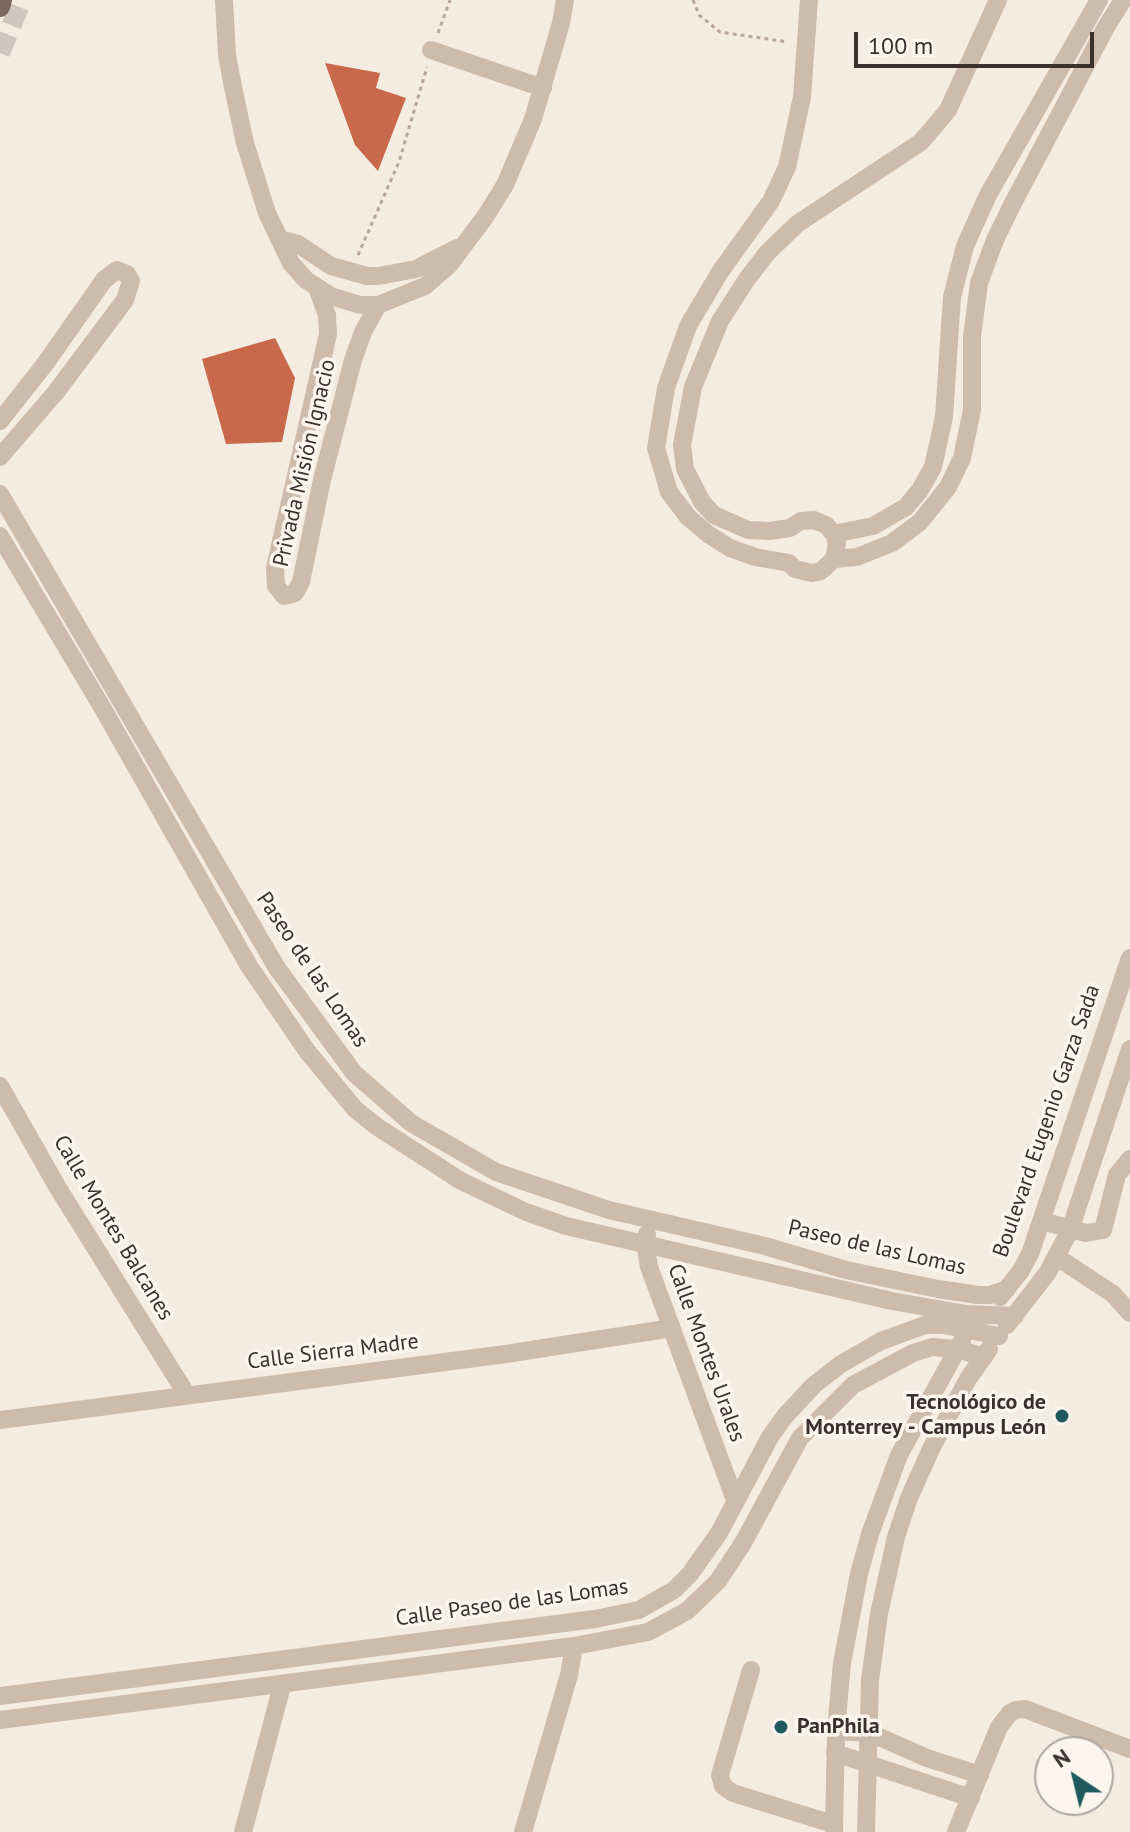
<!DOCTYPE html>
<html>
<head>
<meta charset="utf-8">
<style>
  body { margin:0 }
  #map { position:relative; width:1130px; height:1832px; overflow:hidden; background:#f4ebe1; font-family:"PT Sans",sans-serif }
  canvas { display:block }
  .north { position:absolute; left:1034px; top:1736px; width:80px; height:80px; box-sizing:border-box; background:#fbf5ee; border:2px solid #aea6a0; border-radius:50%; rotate:325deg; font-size:22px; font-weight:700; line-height:32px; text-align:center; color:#3b302b }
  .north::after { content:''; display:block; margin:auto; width:28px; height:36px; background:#1f5a5e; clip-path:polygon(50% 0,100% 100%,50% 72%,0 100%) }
  .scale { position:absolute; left:854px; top:32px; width:240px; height:36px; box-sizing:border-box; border:4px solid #3b302b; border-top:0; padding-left:10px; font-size:24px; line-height:28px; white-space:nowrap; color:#3b302b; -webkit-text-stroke:6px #fbf5ee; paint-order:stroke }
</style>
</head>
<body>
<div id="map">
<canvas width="1130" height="1832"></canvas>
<div class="north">N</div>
<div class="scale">100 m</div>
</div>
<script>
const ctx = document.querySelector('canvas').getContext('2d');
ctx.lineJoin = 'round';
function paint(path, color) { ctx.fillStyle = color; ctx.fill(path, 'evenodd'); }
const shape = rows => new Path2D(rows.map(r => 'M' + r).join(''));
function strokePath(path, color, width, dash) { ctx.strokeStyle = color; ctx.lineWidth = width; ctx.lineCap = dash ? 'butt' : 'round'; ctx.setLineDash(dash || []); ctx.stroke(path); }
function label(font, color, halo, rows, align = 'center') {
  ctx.font = font + ' "PT Sans",sans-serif'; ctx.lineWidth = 7; ctx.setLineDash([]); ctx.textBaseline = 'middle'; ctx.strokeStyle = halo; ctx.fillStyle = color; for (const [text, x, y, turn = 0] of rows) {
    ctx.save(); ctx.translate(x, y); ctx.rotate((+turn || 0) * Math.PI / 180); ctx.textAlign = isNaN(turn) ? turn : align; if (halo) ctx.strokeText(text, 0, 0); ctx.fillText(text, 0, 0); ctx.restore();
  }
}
paint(shape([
  [325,63,380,73,376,88,406,98,378,171,355,145],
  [275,338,295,378,282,442,226,444,202,359]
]), '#c8694b');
strokePath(shape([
  [0,53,22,0]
]), '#cfc6bd', 20, [20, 10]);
strokePath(shape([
  [693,0,699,15,720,32,788,42],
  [438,33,450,0],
  [358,255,399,162,427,67]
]), '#b9a596', 3, [4, 4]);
strokePath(shape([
  [224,0,227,55,233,87,245,143,267,213,291,263,306,280,331,296,360,305,378,305,425,286,449,265,485,217,505,185,533,119,561,23,565,0],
  [809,0,802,97,787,167,771,201,720,272,688,326,666,388,656,448,669,492,688,517,708,534,730,548,755,557,789,563,795,569,812,573,821,571,834,559,857,557,892,543,920,522,948,487,962,458,972,410,972,337,979,283,995,240,1012,205,1106,27,1123,0],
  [431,50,543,88],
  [279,239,298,244,331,266,367,276,379,276,416,269,457,248],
  [317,288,327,315,328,334,275,568,276,586,284,596,295,593,301,582,322,480,353,360,363,332,378,305],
  [0,421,45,364,104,280,117,270,127,274,131,281,125,300,56,392,0,457],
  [0,494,277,968,354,1073,411,1123,496,1172,609,1210,765,1246,846,1270,938,1289,978,1295,990,1295,1007,1289],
  [834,534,873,526,906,507,920,490,933,467,944,417,952,297,965,246,988,195,1099,0],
  [0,536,102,707,249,966,307,1051,355,1109,376,1126,461,1181,526,1212,566,1226,892,1301,966,1314,1015,1316],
  [834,559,837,543,834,534,826,525,814,520,801,521,790,528,769,531,748,530,714,515,702,502,685,469,682,445,693,387,720,321,747,279,767,253,797,224,921,142,948,110,998,0],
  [0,1086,58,1188,187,1395],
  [1042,1221,1086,1233,1103,1230,1117,1175,1130,1159],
  [647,1234,645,1243,649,1267,735,1500],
  [1057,1257,1113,1294,1130,1313],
  [1000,1297,1020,1272,1030,1254,1130,958],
  [1007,1325,1048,1272,1070,1230,1130,1049],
  [0,1420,506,1354,672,1328],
  [751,1670,720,1775,723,1786,733,1793,833,1824],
  [0,1696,595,1619,639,1610,674,1590,690,1574,719,1533,770,1437,785,1416,814,1385,841,1364,881,1341,925,1325,944,1325,999,1336],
  [0,1720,574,1646,648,1632,687,1611,718,1581,743,1543,800,1438,853,1385,913,1353,932,1347,957,1349,984,1357],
  [836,1731,870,1733,927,1758,980,1775],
  [835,1753,971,1798],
  [243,1832,282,1686],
  [523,1832,569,1675,574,1646],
  [834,1832,836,1731,842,1663,859,1574,870,1534,899,1455,962,1341],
  [866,1832,870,1680,879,1614,896,1537,909,1498,931,1449,968,1379,989,1349],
  [956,1832,999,1727,1010,1713,1016,1710,1025,1709,1130,1749]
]), '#cdbbac', 18);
strokePath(shape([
  [0,7,2,0]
]), '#7d675c', 20);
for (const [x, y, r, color] of [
  [1062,1416,8,"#1f5a5e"],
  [781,1727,8,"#1f5a5e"]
]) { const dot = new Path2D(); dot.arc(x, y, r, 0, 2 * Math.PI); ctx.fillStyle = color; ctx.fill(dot); strokePath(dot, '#fbf5ee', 3); }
label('22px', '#3b302b', '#fbf5ee', [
  ["Privada Misión Ignacio",305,463,-77],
  ["Paseo de las Lomas",312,970,56],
  ["Boulevard Eugenio Garza Sada",1047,1121,-71],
  ["Calle Montes Balcanes",113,1228,59],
  ["Paseo de las Lomas",877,1248,13],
  ["Calle Sierra Madre",333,1352,-7],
  ["Calle Montes Urales",706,1353,70],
  ["Calle Paseo de las Lomas",512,1603,-8]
]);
label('bold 22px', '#3b302b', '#fbf5ee', [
  ["Tecnológico de",1046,1403],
  ["Monterrey - Campus León",1046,1428],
  ["PanPhila",797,1727,"left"]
], 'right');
</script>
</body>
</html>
